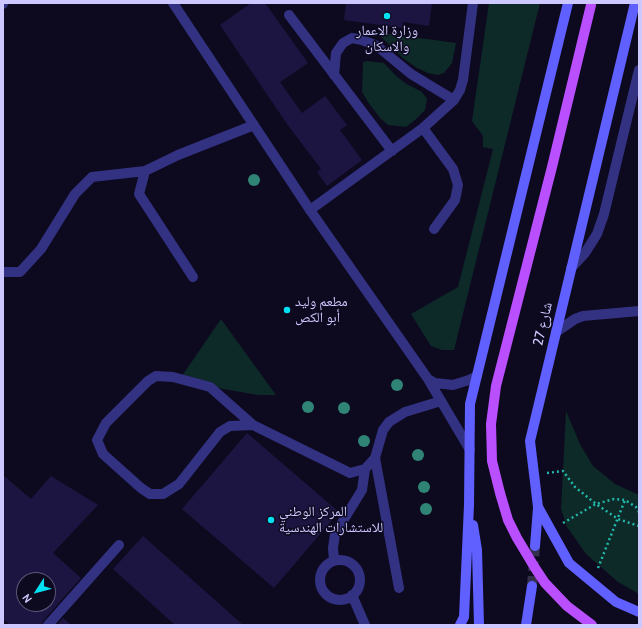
<!DOCTYPE html>
<html>
<head>
<meta charset="utf-8">
<style>
  body { margin:0 }
  #map { position:relative; width:642px; height:628px; overflow:hidden; background:#0d0a1f; font-family:Cabin,sans-serif }
  canvas { display:block }
  .frame { position:absolute; inset:0; border:4px solid #cdc8ff; pointer-events:none }
  .north { position:absolute; left:16px; top:572px; width:40px; height:40px; box-sizing:border-box; background:#0d0a1f; border:1px solid #5a5679; border-radius:50%; rotate:234deg; font-size:11px; font-weight:700; line-height:16px; text-align:center; color:#cdc8ff }
  .north::after { content:''; display:block; margin:auto; width:14px; height:18px; background:#00e0f3; clip-path:polygon(50% 0,100% 100%,50% 72%,0 100%) }
</style>
</head>
<body>
<div id="map">
<canvas width="642" height="628"></canvas>
<div class="frame"></div>
<div class="north">N</div>
</div>
<script>
const ctx = document.querySelector('canvas').getContext('2d');
ctx.lineJoin = 'round';
function paint(path, color) { ctx.fillStyle = color; ctx.fill(path, 'evenodd'); }
const shape = rows => new Path2D(rows.map(r => 'M' + r).join(''));
function strokePath(path, color, width, dash) { ctx.strokeStyle = color; ctx.lineWidth = width; ctx.lineCap = dash ? 'butt' : 'round'; ctx.setLineDash(dash || []); ctx.stroke(path); }
function label(font, color, halo, rows, align = 'center') {
  ctx.font = font + ' Cabin,"Noto Naskh Arabic",sans-serif'; ctx.lineWidth = 3; ctx.setLineDash([]); ctx.textBaseline = 'middle'; ctx.strokeStyle = halo; ctx.fillStyle = color; for (const [text, x, y, turn = 0] of rows) {
    ctx.save(); ctx.translate(x, y); ctx.rotate((+turn || 0) * Math.PI / 180); ctx.textAlign = isNaN(turn) ? turn : align; if (halo) ctx.strokeText(text, 0, 0); ctx.fillText(text, 0, 0); ctx.restore();
  }
}
paint(shape([
  [489,3,540,3,454,350,442,350,431,346,411,314,458,287,493,149,483,147,483,136,472,121],
  [376,32,456,43,452,63,444,73,438,75,428,73,417,68,404,59],
  [367,61,384,63,395,75,405,83,422,92,427,99,425,110,415,120,406,127,388,125,380,118,368,102,362,92,363,62],
  [221,319,276,395,258,395,223,389,204,384,182,376],
  [566,411,580,444,593,466,615,484,639,495,639,594,618,582,586,554,567,527,561,509]
]), '#0d2928');
paint(shape([
  [251,3,265,3,308,63,280,82,302,113,325,96,347,125,340,130,362,160,327,186,317,172,321,169,287,124,220,25],
  [346,3,432,3,429,26,403,22,402,28,344,20],
  [247,433,339,512,274,588,182,509],
  [3,475,31,499,51,476,98,505,53,553,81,578,43,621,42,625,10,625,3,619],
  [24,580,48,580,48,604,24,604],
  [143,536,243,625,175,625,113,569],
  [63,618,71,625,57,625]
]), '#1d1541');
strokePath(shape([
  [532,586,535,546]
]), '#33304c', 10, [10, 5]);
strokePath(shape([
  [547,473,563,471,575,487,596,504,618,519,639,526],
  [563,523,596,504,614,499,625,500,636,507,639,512],
  [598,568,625,500]
]), '#23b8ac', 2.5, [2, 3]);
strokePath(shape([
  [289,15,392,151],
  [334,75,336,53,343,43,352,38,362,40,377,46,411,74,454,100],
  [423,128,453,169,458,185,455,200,434,229],
  [310,210,423,128,454,100,460,90,463,80,473,3],
  [571,268,585,253,597,234,604,214,639,70],
  [556,332,575,319,583,316,639,311],
  [253,425,230,426,220,432,179,484,163,494,150,494,141,488,103,454,97,440,106,423,148,381,156,376,173,377,210,387,253,425,350,473,365,469,375,458,383,430,389,422,405,412,441,401],
  [375,458,399,588],
  [334,560,333,548,335,534,362,490,365,469],
  '320 580a20 20 0 1 1 40 0a20 20 0 1 1-40 0Z',
  [352,595,365,625],
  [48,625,119,545]
]), '#333182', 10);
strokePath(shape([
  [173,3,310,210,428,379,470,450],
  [3,4,3,3],
  [3,272,20,272,41,249,75,194,92,177,145,171],
  [193,277,139,194,145,171,178,155,254,125],
  [428,379,435,383,453,385,469,380,477,376]
]), '#333182', 10);
strokePath(shape([
  [635,3,530,441,538,507,569,563,616,602,639,612],
  [473,525,477,550,479,625],
  [535,546,538,508],
  [460,625,464,617,469,505,470,404,568,3],
  [526,625,532,586]
]), '#605fff', 10);
strokePath(shape([
  [591,5,552,167,496,386,491,424,492,461,500,493,508,520,517,538,535,568,545,583,567,606,592,625]
]), '#ba4fff', 10);
ctx.fillStyle = '#2f8476';
for (const [x, y] of [
  [254,180],
  [397,385],
  [308,407],
  [344,408],
  [364,441],
  [418,455],
  [424,487],
  [426,509]
]) { ctx.beginPath(); ctx.arc(x, y, 6, 0, 2 * Math.PI); ctx.fill(); }
for (const [x, y, r, color] of [
  [387,16,4,"#00e0f3"],
  [287,310,4,"#00e0f3"],
  [271,520,4,"#00e0f3"]
]) { const dot = new Path2D(); dot.arc(x, y, r, 0, 2 * Math.PI); ctx.fillStyle = color; ctx.fill(dot); strokePath(dot, '#0d0a1f', 1.5); }
label('14px', '#cdc8ff', '#0d0a1f', [
  ["وزارة الاعمار",387,31,"center"],
  ["والاسكان",387,47,"center"],
  ["مطعم وليد",295,302],
  ["أبو الكص",295,318],
  ["المركز الوطني",279,512],
  ["للاستشارات الهندسية",279,528]
], 'left');
label('14px', '#cdc8ff', '#0d0a1f', [
  ["شارع 27",543,324,-77]
]);
</script>
</body>
</html>
